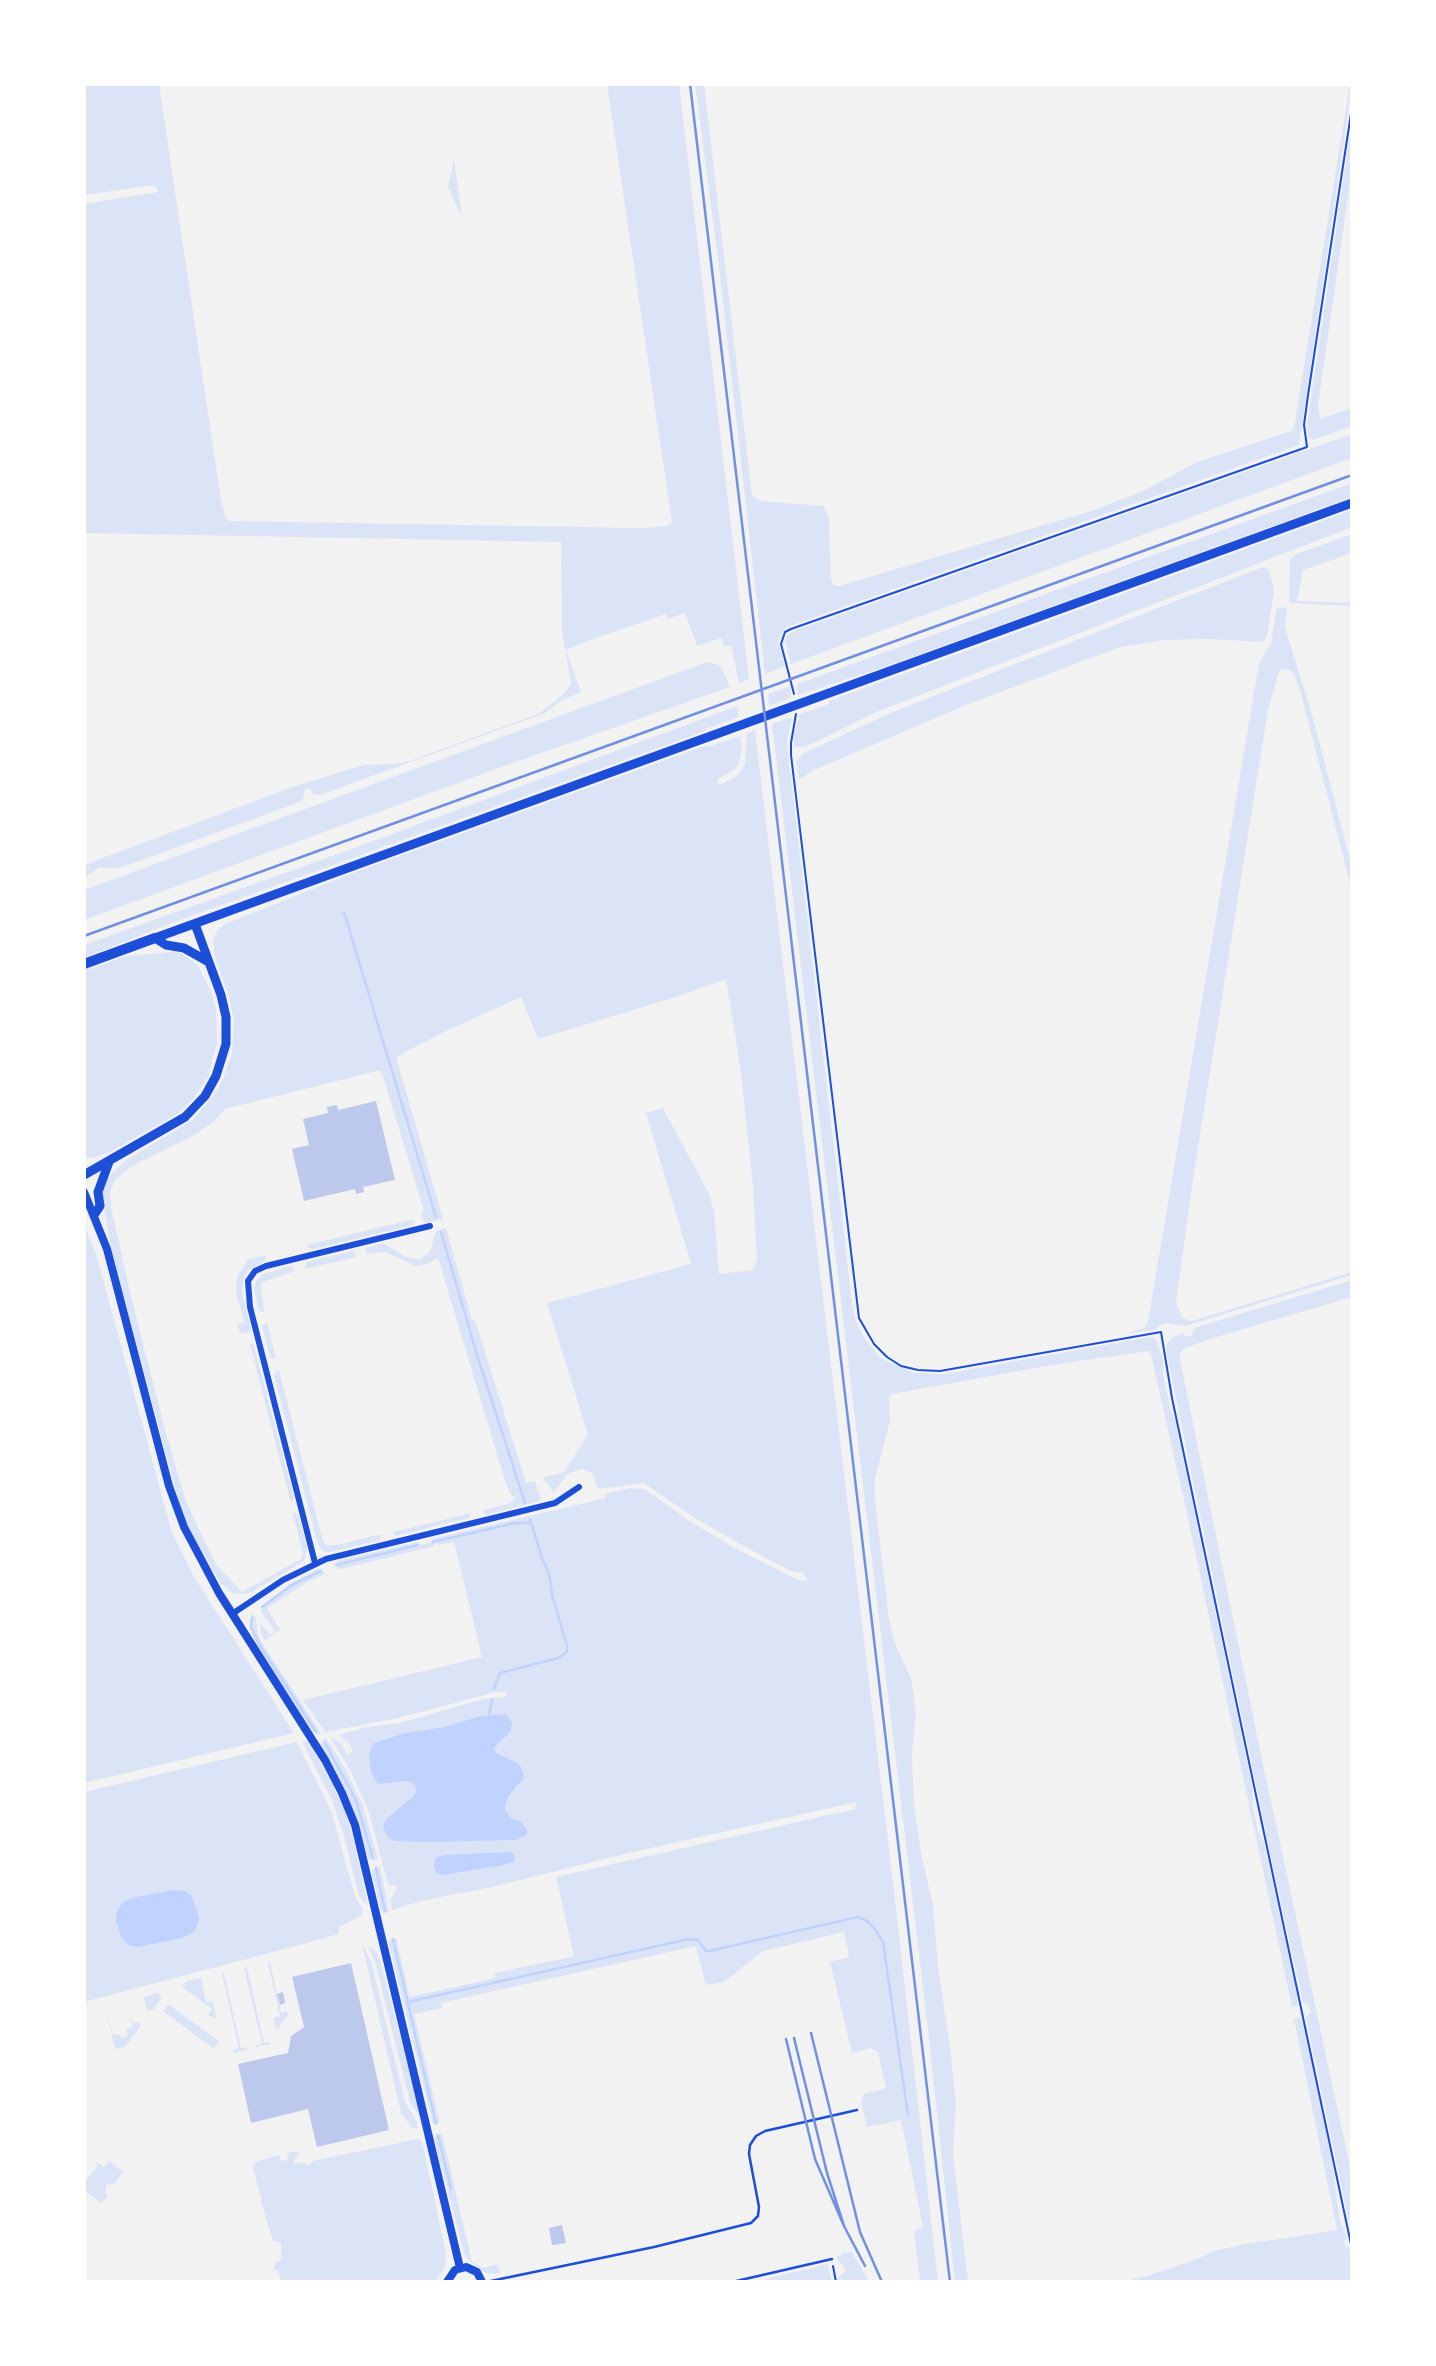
<!DOCTYPE html>
<html>
<head>
<meta charset="utf-8">
<style>
  body { margin:0 }
  #map { position:relative; width:1436px; height:2366px; overflow:hidden; background:#f2f2f2; font-family:"Times New Roman",serif }
  canvas { display:block }
  .frame { position:absolute; inset:0; border:86px solid #fff; pointer-events:none }
</style>
</head>
<body>
<div id="map">
<canvas width="1436" height="2366"></canvas>
<div class="frame"></div>
</div>
<script>
const ctx = document.querySelector('canvas').getContext('2d');
ctx.lineJoin = 'round';
function paint(path, color) { ctx.fillStyle = color; ctx.fill(path, 'evenodd'); }
const shape = rows => new Path2D(rows.map(r => 'M' + r).join(''));
function strokePath(path, color, width, dash) { ctx.strokeStyle = color; ctx.lineWidth = width; ctx.lineCap = dash ? 'butt' : 'round'; ctx.setLineDash(dash || []); ctx.stroke(path); }
paint(shape([
  [84,84,159,84,221,500,225,516,229,521,643,528,666,526,672,523,607,84,679,84,749,679,739,683,731,645,724,647,721,638,697,646,685,613,668,619,666,614,590,640,566,650,581,692,562,700,545,713,320,795,313,794,309,788,305,789,302,801,137,862,117,868,99,868,84,878,84,865,295,786,364,765,396,764,410,761,540,713,565,693,571,684,562,630,561,542,84,533,84,204,158,192,155,185,84,195],
  [695,84,704,84,752,496,761,501,823,506,829,518,831,579,834,586,839,586,1091,511,1143,491,1197,462,1291,431,1294,428,1350,84,1352,84,1299,445,787,627,782,632,778,642,785,666,765,674,718,258],
  [1352,122,1352,168,1318,405,1320,419,1352,408,1352,426,1313,440,1308,436,1307,426],
  [454,159,462,218,448,187],
  [1352,434,1352,458,791,664,785,641,786,637,794,631],
  [1352,483,1352,497,884,667,798,695,797,684],
  [1352,510,1352,527,876,712,805,747,794,747,794,735,800,714,829,704,829,701],
  [1352,534,1352,553,1303,570,1297,601,1352,603,1352,606,1289,603,1290,559,1297,554],
  [1263,567,1269,570,1274,589,1268,632,1265,640,1262,642,1209,639,1163,640,1120,647,966,705,812,771,799,780,796,762,802,754,888,714],
  [1285,607,1287,610,1285,627,1313,718,1352,867,1352,891,1300,690,1295,676,1290,670,1283,669,1279,671,1268,710,1193,1179,1176,1303,1182,1317,1189,1321,1195,1320,1352,1272,1352,1275,1185,1326,1164,1323,1153,1330,1125,1334,1146,1327,1148,1321,1259,663,1271,643,1277,608],
  [707,662,716,664,721,667,730,687,507,765,84,920,84,890],
  [790,686,791,698,769,706,768,694],
  [737,706,739,717,705,729,705,731,172,923,84,958,84,945,346,851],
  [792,717,787,741,788,753,852,1303,856,1322,864,1337,880,1358,914,1373,944,1374,1139,1339,1152,1337,1156,1339,1163,1360,1163,1375,1170,1408,1175,1420,1252,1786,1253,1807,1258,1831,1264,1844,1297,1994,1297,2006,1292,2007,1186,1509,1150,1351,1063,1363,892,1394,889,1398,890,1421,875,1479,875,1500,889,1619,894,1641,911,1678,913,1691,916,1713,912,1756,914,1804,921,1853,933,1905,938,1966,950,2047,956,2104,953,2153,968,2282,955,2282,928,2029,772,724],
  [755,730,895,1899,938,2282,920,2282,914,2231,923,2227,901,2120,867,2127,861,2102,864,2094,886,2088,878,2052,871,2048,852,2053,830,1962,849,1957,844,1932,763,1951,724,1982,706,1985,696,1946,441,2003,442,2008,414,2014,440,2123,433,2124,388,1940,396,1938,410,1997,495,1978,495,1973,574,1956,556,1877,855,1809,856,1802,620,1855,492,1887,421,1901,392,1910,390,1901,397,1888,395,1885,388,1885,369,1812,351,1772,330,1737,341,1743,347,1755,353,1751,350,1745,339,1735,367,1727,399,1723,484,1699,505,1697,507,1693,501,1691,488,1694,398,1718,325,1732,303,1700,482,1657,454,1542,438,1545,438,1543,434,1543,434,1546,337,1570,337,1561,418,1542,420,1545,432,1542,432,1539,606,1498,605,1494,631,1488,646,1490,688,1520,731,1546,782,1572,798,1580,807,1581,804,1573,791,1571,749,1549,693,1517,644,1483,598,1489,592,1473,582,1469,567,1474,554,1493,543,1478,564,1472,588,1435,547,1303,691,1264,646,1113,663,1108,708,1192,714,1211,719,1274,752,1270,755,1265,757,1259,753,1187,741,1072,726,979,682,995,538,1039,521,997,446,1031,396,1057,443,1219,424,1223,421,1213,424,1211,381,1070,225,1109,214,1121,195,1135,132,1166,116,1179,110,1191,111,1207,129,1288,165,1430,186,1502,216,1565,242,1592,301,1559,303,1555,293,1513,297,1514,299,1518,307,1548,304,1561,250,1593,234,1594,221,1584,196,1542,181,1510,112,1252,103,1202,103,1187,110,1175,126,1160,194,1119,215,1093,223,1079,232,1053,234,1021,229,996,215,958,213,941,216,932,225,924,358,871,707,745,708,747,740,736,742,748,739,763,735,769,718,779,719,785,735,777,742,770,745,763,747,733],
  [506,1714,504,1739,494,1747,495,1753,516,1762,519,1786,509,1796,505,1805,505,1810,511,1818,521,1822,516,1840,394,1841,386,1819,415,1796,416,1790,414,1784,407,1781,378,1784,374,1743,404,1733,444,1727,480,1716],
  [468,1854,484,1854,515,1858,513,1862,500,1866,443,1875,436,1873],
  [172,952,181,953,197,964,211,992,216,1008,217,1043,208,1077,194,1098,177,1114,112,1151,93,1158,84,1158,84,971,126,956],
  [414,1219,413,1225,313,1249,308,1248,307,1245],
  [84,1225,96,1254,172,1533,194,1577,294,1733,84,1783],
  [446,1228,472,1320,475,1320,526,1483,535,1481,541,1498,539,1501,529,1504,485,1515,483,1510,508,1504,515,1499,510,1493,505,1481,438,1258,427,1264,415,1266,386,1252,367,1254,366,1250,366,1248,383,1243,406,1257,420,1259,430,1252,436,1231],
  [353,1251,357,1257,305,1269,306,1262],
  [267,1255,265,1261,248,1270,243,1280,242,1292,251,1328,250,1332,240,1334,238,1324,244,1322,236,1291,237,1277,248,1259],
  [291,1266,295,1271,263,1282,261,1284,264,1312,259,1311,254,1289,256,1281,263,1274],
  [1352,1280,1352,1297,1210,1339,1183,1349,1179,1355,1260,1750,1352,2176,1352,2219,1348,2218,1306,2017,1311,2012,1309,2006,1303,2002,1268,1843,1166,1350,1167,1344,1172,1338,1182,1333,1186,1337,1192,1335,1194,1328],
  [267,1322,276,1359,274,1359,270,1358,262,1326],
  [253,1343,294,1498,291,1503,250,1344],
  [279,1370,323,1541,326,1545,336,1545,382,1534,380,1540,331,1552,324,1552,318,1545,274,1375],
  [471,1513,469,1518,395,1536,393,1532],
  [320,1568,325,1574,307,1582,267,1608,280,1630,265,1640,261,1634,260,1623,270,1635,275,1631,261,1612,262,1606,291,1583],
  [252,1613,256,1618,258,1634,262,1643,321,1733,319,1735,312,1732,255,1642,249,1624],
  [326,1738,345,1768,362,1803,378,1859,371,1860,368,1858,348,1795,321,1746,321,1741],
  [305,1741,310,1743,328,1776,344,1808,353,1837,368,1906,359,1896,344,1836,332,1800,302,1742],
  [297,1742,332,1813,355,1897,363,1909,362,1915,339,1927,338,1934,322,1939,84,2002,84,1792],
  [380,1866,389,1912,385,1913,381,1910,372,1874,373,1869],
  [362,1944,371,1961,405,2102,417,2122,418,2128,416,2129,412,2128,401,2113],
  [368,1947,376,1952,380,1960,422,2120,410,2102,375,1962],
  [270,1962,281,2012,287,2011,288,2015,278,2028,276,2028,273,2018,280,2016,268,1963],
  [247,1967,264,2043,270,2042,271,2044,256,2047,256,2045,262,2043,244,1968],
  [222,1973,224,1973,241,2048,247,2047,248,2049,234,2053,233,2050,239,2048],
  [201,1978,206,2002,213,2001,216,2019,208,2015,212,2009,181,1986,187,1981],
  [156,1993,161,1995,161,1999,153,2010,149,2011,146,2009,144,1997],
  [127,2000,133,2023,140,2022,141,2026,125,2047,115,2049,105,2006,113,2035,119,2034,121,2038,128,2036,126,2029,133,2027],
  [168,2004,219,2041,214,2049,163,2011],
  [1300,2017,1304,2025,1330,2149,1340,2221,1347,2237,1344,2242,1345,2247,1349,2247,1352,2258,1352,2282,1121,2282,1150,2275,1197,2259,1215,2251,1240,2245,1337,2230,1294,2019],
  [442,2133,472,2262,483,2268,498,2264,500,2273,488,2274,483,2271,468,2260,464,2253,434,2137],
  [418,2139,422,2141,446,2253,445,2267,436,2280,281,2282,278,2270,273,2270,276,2262,281,2260,281,2243,273,2241,268,2226,253,2168,255,2162,279,2155,281,2161,288,2160,287,2153,299,2151,298,2156,294,2160,294,2164,305,2162,306,2165,311,2164,312,2161],
  [94,2161,104,2167,109,2161,123,2172,113,2185,107,2184,105,2194,108,2196,101,2203,84,2190,84,2182,98,2166],
  [852,2252,854,2256,870,2282,838,2282,837,2278,845,2272,845,2268,836,2258,843,2253],
  [828,2264,832,2282,756,2282,782,2275]
]), '#dbe4f7');
paint(shape([
  [506,1714,512,1723,510,1732,494,1748,496,1753,516,1762,521,1767,524,1778,509,1796,505,1805,505,1810,511,1818,521,1822,527,1829,527,1835,516,1840,431,1842,394,1841,388,1837,383,1827,386,1819,414,1796,416,1790,414,1784,407,1781,378,1784,372,1775,370,1765,369,1753,374,1743,404,1733,444,1727,480,1716],
  [512,1852,515,1858,513,1862,500,1866,443,1875,436,1873,434,1867,435,1858,443,1855],
  [172,1890,185,1891,192,1897,199,1917,198,1924,194,1932,182,1938,137,1947,129,1945,122,1939,116,1921,117,1911,123,1902,132,1898]
]), '#bfd3fe');
strokePath(shape([
  [344,912,436,1217],
  [441,1232,477,1355,525,1503],
  [433,1542,515,1523,531,1523],
  [336,1565,418,1545],
  [262,1607,292,1585,321,1571],
  [252,1618,251,1627,259,1644,316,1732],
  [494,1689,500,1673,558,1658,567,1652,567,1646,552,1595,549,1573,543,1561,530,1519],
  [489,1716,492,1699],
  [325,1743,356,1800,373,1858],
  [376,1868,385,1911],
  [393,1939,436,2124],
  [408,2002,689,1939,698,1940,706,1951,709,1951,858,1917,867,1921,875,1929,883,1942,908,2115],
  [438,2135,451,2189]
]), '#bfd3fe', 2.5);
paint(shape([
  [376,1101,395,1180,363,1187,364,1192,356,1194,355,1189,304,1201,292,1149,309,1145,303,1119,328,1113,327,1107,337,1105,338,1110],
  [351,1963,389,2130,317,2147,308,2109,251,2123,238,2064,288,2053,291,2036,304,2027,292,1977],
  [283,1992,285,2003,280,2005,277,1994],
  [562,2225,566,2243,552,2245,549,2228]
]), '#bdc9ec');
strokePath(shape([
  [794,694,781,644,785,632,791,629,1307,447,1304,425,1308,395,1352,107],
  [796,714,791,743,791,755,859,1318,874,1344,887,1357,901,1366,918,1370,940,1371,1161,1332,1172,1398,1352,2249],
  [833,2266,836,2282]
]), '#1d4ed8', 2);
strokePath(shape([
  [486,2282,654,2247,751,2223,758,2216,759,2207,749,2154,750,2145,756,2136,765,2131,857,2110],
  [732,2282,832,2259]
]), '#1d4ed8', 2.5);
strokePath(shape([
  [315,1563,250,1307,248,1281,255,1271,266,1266,430,1226],
  [232,1614,283,1580,326,1559,555,1503,579,1487]
]), '#1d4ed8', 6);
strokePath(shape([
  [84,1192,107,1249,169,1486,184,1527,219,1593,325,1760,342,1793,355,1825,460,2268],
  [447,2282,455,2270,466,2267,477,2272,482,2282]
]), '#1d4ed8', 8);
strokePath(shape([
  [155,938,1352,503],
  [155,938,166,945,184,948,207,961],
  [84,1175,185,1117,205,1096,216,1076,226,1044,226,1017,221,995,195,924],
  [94,1215,100,1206,98,1192,109,1162]
]), '#1d4ed8', 9);
strokePath(shape([
  [84,964,155,938]
]), '#1d4ed8', 10);
strokePath(shape([
  [690,84,950,2282],
  [84,936,1352,475],
  [811,2033,860,2232,882,2282],
  [786,2039,815,2159,844,2226,827,2173,794,2038],
  [844,2226,865,2266]
]), '#7290e2', 2.5);
</script>
</body>
</html>
